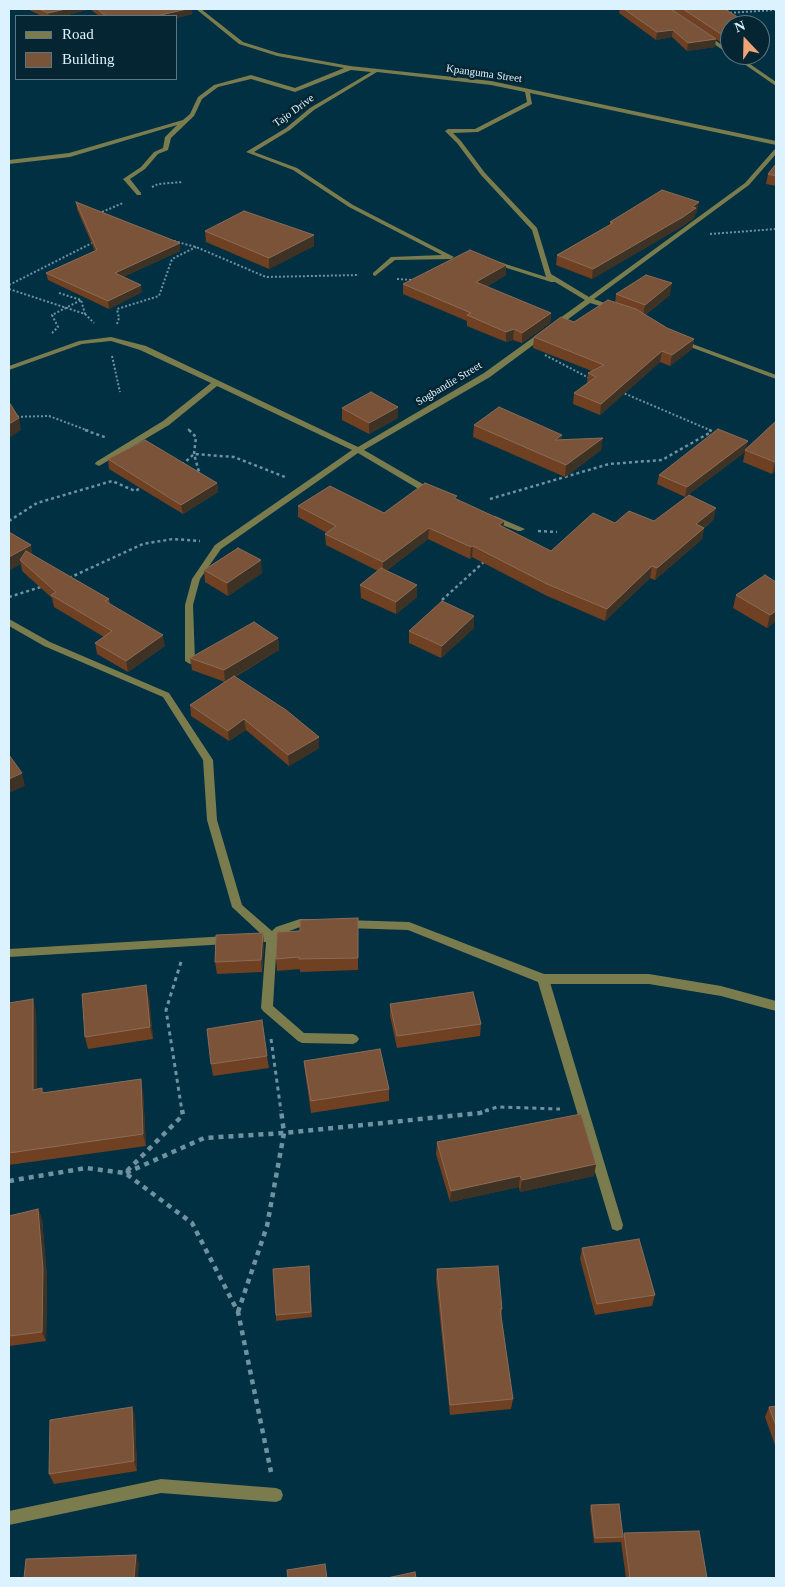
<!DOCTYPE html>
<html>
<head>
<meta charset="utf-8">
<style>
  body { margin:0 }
  #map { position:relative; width:785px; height:1587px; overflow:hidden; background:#013042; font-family:Georgia,serif }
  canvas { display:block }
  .frame { position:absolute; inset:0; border:10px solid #dcf2fe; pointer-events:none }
  .legend { position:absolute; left:15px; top:15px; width:162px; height:65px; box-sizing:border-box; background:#062532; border:1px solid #5c7784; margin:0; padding:6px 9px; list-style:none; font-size:15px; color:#dcf2fe }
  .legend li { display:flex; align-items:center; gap:10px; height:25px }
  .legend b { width:25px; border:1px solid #5c7784 }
  .north { position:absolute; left:720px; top:15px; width:50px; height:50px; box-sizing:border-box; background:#062532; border:1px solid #5c7784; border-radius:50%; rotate:339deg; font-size:14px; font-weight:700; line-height:20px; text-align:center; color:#dcf2fe }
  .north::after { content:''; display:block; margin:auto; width:18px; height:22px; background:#efa377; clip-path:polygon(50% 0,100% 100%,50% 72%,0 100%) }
</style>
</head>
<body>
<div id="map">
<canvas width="785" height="1587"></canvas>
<div class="frame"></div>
<ul class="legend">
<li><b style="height:6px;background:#7a7c4d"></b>Road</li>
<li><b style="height:14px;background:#7b5338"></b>Building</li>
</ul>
<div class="north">N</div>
</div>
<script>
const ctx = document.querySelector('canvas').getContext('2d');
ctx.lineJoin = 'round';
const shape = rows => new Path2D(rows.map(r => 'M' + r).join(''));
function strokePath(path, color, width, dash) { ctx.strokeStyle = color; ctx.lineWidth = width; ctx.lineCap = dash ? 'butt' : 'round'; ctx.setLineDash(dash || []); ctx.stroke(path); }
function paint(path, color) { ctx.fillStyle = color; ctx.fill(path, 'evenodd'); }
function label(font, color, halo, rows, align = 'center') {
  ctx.font = font + ' Georgia,serif'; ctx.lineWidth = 5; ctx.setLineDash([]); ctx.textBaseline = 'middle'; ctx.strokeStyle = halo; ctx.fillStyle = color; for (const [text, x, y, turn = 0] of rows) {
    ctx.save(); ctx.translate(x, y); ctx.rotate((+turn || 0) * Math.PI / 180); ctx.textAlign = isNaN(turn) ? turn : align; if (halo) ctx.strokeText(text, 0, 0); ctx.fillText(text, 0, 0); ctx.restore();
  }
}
strokePath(shape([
  [726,13,776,10],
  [152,187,158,184,183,182],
  [102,216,102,212,123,203],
  [710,234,776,229],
  [170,240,196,247,266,277,359,275],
  [397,279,413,280],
  [9,285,94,242],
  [9,289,85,314,94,323],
  [59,293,81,300,85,314],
  [117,324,119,318,117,309,159,296,172,259,196,247],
  [52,333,58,327,52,315,81,300],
  [545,355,591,379],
  [112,356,120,392],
  [621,392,712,431],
  [9,417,49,416,89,431],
  [188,429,190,431]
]), '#6f92a1', 2, [2, 2]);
strokePath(shape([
  [85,430,107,438],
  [189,430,196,437,194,454,199,472],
  [709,430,717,433],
  [182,465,194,454,234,457,285,477],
  [490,499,609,464,662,460,711,432],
  [9,521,37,503,112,481,135,491,144,486],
  [538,531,557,532],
  [69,578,143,544,173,539,200,541],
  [9,597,44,586],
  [442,600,486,560]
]), '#6f92a1', 2.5, [3, 3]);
strokePath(shape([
  [181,962,166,1010,182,1111],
  [271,1039,281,1111],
  [485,1111,497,1107,560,1109]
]), '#6f92a1', 3, [4, 4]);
strokePath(shape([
  [127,1171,183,1115,182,1110],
  [126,1173,204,1138,284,1133,480,1113,488,1110],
  [9,1181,86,1168,125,1173,192,1223,238,1312,271,1472],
  [238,1312,267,1226,284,1133,281,1110]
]), '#6f92a1', 4.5, [5, 5]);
paint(shape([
  [543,974,547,976,549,979,623,1225,622,1229,617,1231,612,1229,611,1225,537,979,539,976,543,974]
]), '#7a7c4d');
paint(shape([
  [196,9,201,9,243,42,278,53,350,66,491,81,776,141,776,145,530,93,532,104,478,132,453,133,461,141,485,173,537,228,551,274,589,297,745,183,774,150,776,149,776,154,749,185,594,299,615,307,615,309,611,309,590,303,490,377,364,450,433,490,433,494,427,494,358,453,221,549,200,579,193,605,195,661,190,664,185,661,185,605,192,579,215,545,352,450,217,386,169,425,99,466,95,464,96,462,163,421,211,383,140,350,111,341,82,344,9,370,9,366,79,341,111,337,146,346,358,447,484,373,585,300,555,282,551,282,491,263,491,261,493,260,546,277,532,230,481,175,457,143,445,131,448,129,475,129,527,102,525,92,491,85,377,72,314,110,290,130,254,152,297,168,353,205,454,257,451,259,395,260,375,276,373,275,373,273,391,257,442,255,349,207,293,170,246,152,286,128,310,108,371,72,351,70,295,92,251,79,218,87,202,99,194,116,171,138,168,150,158,154,145,169,130,179,141,193,141,195,137,195,123,179,141,167,154,152,163,148,165,137,177,125,70,157,9,164,9,160,69,153,183,120,190,114,198,97,214,85,251,75,295,88,344,68,277,56,239,44,196,9],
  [704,35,708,35,730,51,730,55,704,37,704,35],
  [731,55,737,55,776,82,776,86,731,55],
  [679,339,776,375,776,379,677,342,675,341,679,339],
  [489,516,495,516,525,529,521,531,518,531,489,520,489,516],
  [9,619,50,642,169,693,213,760,217,820,242,905,272,931,276,927,300,919,313,919,317,920,318,923,317,926,313,927,300,927,284,933,277,939,273,1006,304,1033,353,1034,357,1036,359,1039,357,1042,353,1044,302,1043,298,1041,263,1011,261,1008,266,942,249,943,245,942,244,939,245,936,249,935,261,934,232,907,207,820,203,760,163,697,44,646,9,626,9,619],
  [345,920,409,922,544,974,649,974,721,986,776,1001,776,1011,721,996,649,984,543,984,408,930,345,928,341,927,340,924,341,921,345,920],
  [227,936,231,937,232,940,231,943,227,944,9,957,9,949,227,936],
  [161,1479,276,1488,281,1490,283,1495,281,1500,276,1502,161,1493,9,1525,9,1511,161,1479]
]), '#7a7c4d');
paint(shape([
  [27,9,191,9,192,14,176,18,176,16,99,16,90,9,64,16,42,16],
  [620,9,725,9,730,25,730,45,726,46,676,12,715,47,687,51,672,37,656,40,619,13],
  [776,164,776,186,766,184,768,174],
  [76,202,180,243,180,251,123,277,142,292,109,309,48,280,46,273,95,251,77,209],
  [697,212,695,214,694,218,681,227,592,279,556,265,557,255,610,225,610,222],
  [205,231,314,246,269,269,206,242],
  [506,275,486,287,551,313,550,323,522,343,513,340,506,342,467,326,467,321,403,294,403,284],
  [616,294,670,295,645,315,667,328,694,339,692,349,670,366,660,362,600,415,573,404,574,393,587,383,588,373,592,371,533,348,534,337,574,322,615,303],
  [398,407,398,418,369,434,342,420,342,408],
  [776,421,776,470,772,474,743,462,745,452,685,497,657,484,659,475,747,448],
  [474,425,562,440,601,450,565,477,473,437],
  [108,459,217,483,218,492,183,514,109,469],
  [457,500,504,521,504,527,551,551,615,523,714,519,704,528,702,539,655,580,650,578,605,621,545,595,472,557,470,559,428,539,386,571,417,585,417,597,396,614,361,598,360,585,378,571,326,545,325,534,327,533,298,517,298,506,384,513],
  [9,532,33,555,109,599,110,604,165,646,128,672,97,654,95,643,104,637,54,607,52,598,22,571,21,564],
  [204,570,262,573,228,596,205,582],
  [776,582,776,621,767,628,733,608,736,595],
  [474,628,441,658,409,643,409,631],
  [278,638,279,650,235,677,319,748,289,766,246,730,229,741,191,716,190,705,225,682,192,670,190,658],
  [358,930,358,970,300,972,300,969,277,971,276,959],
  [264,945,262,972,217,974,215,962],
  [149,997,153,1039,88,1049,85,1037],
  [9,1003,36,1011,37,1089,44,1092,143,1091,146,1146,9,1165],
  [390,1004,481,1024,480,1036,397,1048,390,1016],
  [267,1056,269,1068,213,1076,211,1064],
  [304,1061,389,1089,389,1101,311,1113,305,1072],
  [437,1142,596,1164,594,1176,520,1192,519,1187,450,1202,436,1154],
  [38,1209,42,1219,47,1278,46,1341,10,1346,9,1342,9,1216],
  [582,1248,655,1295,652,1306,595,1315,580,1259],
  [309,1266,312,1317,276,1321,276,1315],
  [437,1269,502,1309,501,1319,513,1399,511,1409,450,1415,436,1280],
  [776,1406,776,1448,765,1417,769,1407],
  [132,1407,135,1417,137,1471,54,1484,49,1474],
  [591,1505,623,1537,624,1533,707,1578,626,1578,621,1542,594,1543,590,1510]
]), '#6f4021');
paint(shape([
  [66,9,90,9,64,16,49,16,48,13],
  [187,9,191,9,192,14,176,18,176,16,156,16],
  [673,30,672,37,656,40,657,32],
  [760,34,763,34,761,41,760,41],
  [727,38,730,38,730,45,726,46],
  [716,39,715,47,687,51,688,43],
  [699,202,697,212,695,214,694,218,681,227,592,279,593,269],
  [314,235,314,246,269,269,269,258],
  [180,243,180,251,116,280,115,273],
  [506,265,506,275,475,293,476,282],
  [672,283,670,295,643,316,645,305],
  [141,285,142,292,109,309,108,301],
  [551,313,550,323,522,343,522,333],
  [514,329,513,340,506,342,506,332],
  [694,339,692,349,670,366,672,355],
  [662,351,660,362,600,415,601,404],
  [398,407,398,418,369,434,369,423],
  [19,418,21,430,9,438,9,424],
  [562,435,561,447,555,440],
  [603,438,601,450,565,477,566,465],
  [748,441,746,450,745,450,745,452,685,497,687,487],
  [776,461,776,470,772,474,775,462],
  [217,483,218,492,183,514,181,505],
  [716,508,714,519,694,535,696,524],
  [504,521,503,533,499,525],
  [429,528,428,539,383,573,383,562],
  [704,528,702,539,655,580,657,568],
  [31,545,33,557,20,560,21,564,9,571,9,557],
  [473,546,472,557,470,559,471,547],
  [261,560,262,573,228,596,227,583],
  [652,566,650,578,605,621,607,609],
  [417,585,417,597,396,614,396,602],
  [776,611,776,621,767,628,770,615],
  [474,616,474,628,441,658,442,646],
  [163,635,165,646,128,672,126,661],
  [278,638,279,650,225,682,224,670],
  [244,719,246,730,229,741,228,731],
  [319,737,319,748,289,766,288,755],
  [22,773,25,786,9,793,9,779],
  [263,933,264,945,262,972,261,960],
  [146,985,149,997,153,1039,150,1027],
  [33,999,36,1011,37,1101,33,1090],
  [141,1079,143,1091,146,1146,143,1134],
  [596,1164,594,1176,520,1192,522,1180],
  [520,1176,519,1187,450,1202,451,1191],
  [38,1209,42,1219,47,1278,46,1341,42,1332],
  [132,1407,135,1417,137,1471,134,1461],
  [136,1555,139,1563,138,1578,134,1578]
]), '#3e3224');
const building = shape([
  [39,9,66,9,48,13,39,9],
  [97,9,187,9,156,16,106,16,97,9],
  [624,9,671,9,716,39,688,43,673,30,657,32,624,9],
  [683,9,725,9,750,25,730,25,730,38,727,38,683,9],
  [776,164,776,176,768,174,776,164],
  [662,190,699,202,692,207,696,208,683,217,593,269,557,255,613,223,610,222,662,190],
  [76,202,180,243,115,273,141,285,108,301,46,273,97,250,76,202],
  [244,211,314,235,269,258,205,231,244,211],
  [470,250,506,265,476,282,551,313,522,333,514,329,506,332,467,315,471,313,403,284,470,250],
  [646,275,672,283,645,305,616,294,646,275],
  [608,300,636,309,667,328,694,339,672,355,662,351,601,404,574,393,596,377,588,373,604,365,534,337,561,317,574,322,608,300],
  [371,392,398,407,369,423,342,408,371,392],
  [9,402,19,418,9,424,9,402],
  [499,407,562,435,555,440,603,438,566,465,474,425,499,407],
  [776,421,776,461,775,462,745,450,776,421],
  [718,429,748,441,687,487,659,475,718,429],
  [145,440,217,483,181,505,108,459,145,440],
  [425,483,457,496,454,498,504,521,499,525,551,551,593,513,615,523,629,511,654,521,689,495,716,508,696,524,704,528,657,568,652,566,607,609,547,584,473,546,471,547,429,528,383,562,325,534,336,526,298,506,330,486,384,513,425,483],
  [9,532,31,545,9,557,9,532],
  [238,548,261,560,227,583,204,570,238,548],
  [26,551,109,599,105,601,163,635,126,661,95,643,112,631,51,595,56,592,20,560,26,551],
  [381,568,417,585,396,602,360,585,381,568],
  [765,575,776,582,776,611,770,615,736,595,765,575],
  [442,601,474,616,442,646,409,631,442,601],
  [254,622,278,638,224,670,190,658,254,622],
  [234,676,286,710,319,737,288,755,244,719,228,731,190,705,234,676],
  [9,755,22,773,9,779,9,755],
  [358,918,358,958,299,959,299,957,276,959,277,932,300,931,300,920,358,918],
  [263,933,261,960,215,962,216,935,263,933],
  [146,985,150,1027,85,1037,82,994,146,985],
  [473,992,481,1024,397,1036,390,1004,473,992],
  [33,999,33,1090,42,1088,42,1093,141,1079,143,1134,9,1153,9,1003,33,999],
  [262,1020,267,1056,211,1064,207,1029,262,1020],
  [380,1049,389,1089,311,1101,304,1061,380,1049],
  [581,1114,596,1164,522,1180,520,1176,451,1191,437,1142,581,1114],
  [38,1209,43,1269,42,1332,9,1336,9,1216,38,1209],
  [639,1239,655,1295,597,1304,582,1248,639,1239],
  [309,1266,311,1312,276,1315,273,1269,309,1266],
  [498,1266,502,1309,500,1309,513,1399,450,1405,437,1269,498,1266],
  [776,1406,776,1426,769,1407,776,1406],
  [132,1407,134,1461,49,1474,50,1420,132,1407],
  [619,1504,623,1537,595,1538,591,1505,619,1504],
  [699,1531,707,1578,630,1578,624,1533,699,1531],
  [136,1555,134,1578,24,1578,26,1559,136,1555],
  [325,1564,327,1578,288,1578,287,1570,325,1564],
  [415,1572,416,1578,387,1578,415,1572]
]);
paint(building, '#7b5338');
strokePath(building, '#8a6c57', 1);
label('11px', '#dcf2fe', '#062532', [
  ["Kpanguma Street",484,74,8],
  ["Tajo Drive",294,111,-36],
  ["Sogbandie Street",449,384,-31]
]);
</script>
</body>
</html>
